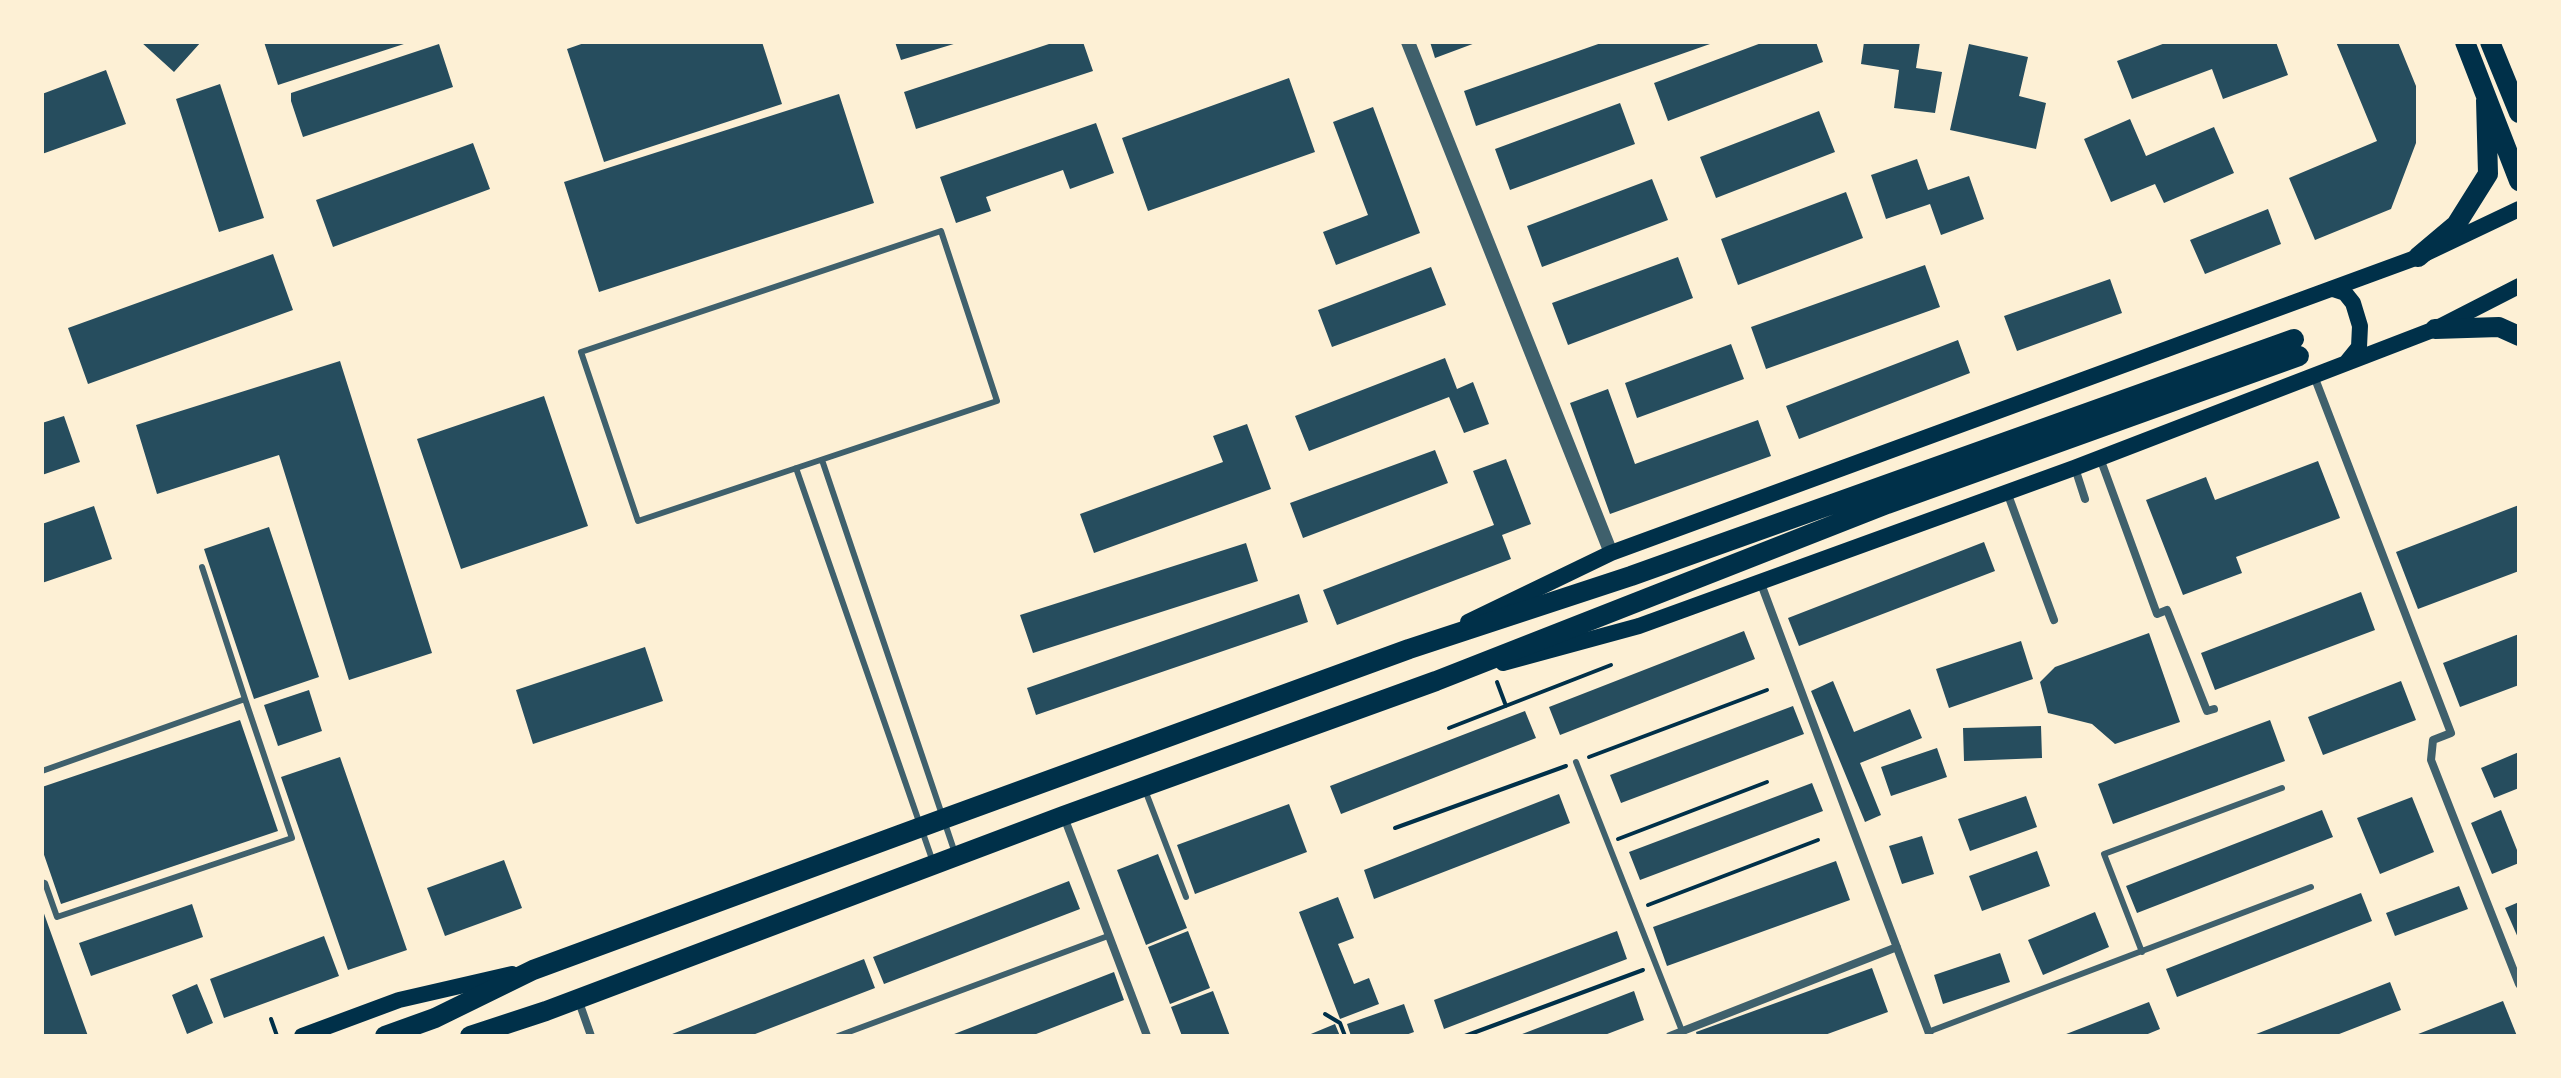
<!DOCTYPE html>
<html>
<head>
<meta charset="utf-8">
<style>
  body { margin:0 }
  #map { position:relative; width:2561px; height:1078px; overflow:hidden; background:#fdf0d5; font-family:Raleway,sans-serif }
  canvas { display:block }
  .frame { position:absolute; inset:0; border:44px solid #fdf0d5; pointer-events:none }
</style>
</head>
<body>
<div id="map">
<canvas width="2561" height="1078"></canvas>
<div class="frame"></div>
</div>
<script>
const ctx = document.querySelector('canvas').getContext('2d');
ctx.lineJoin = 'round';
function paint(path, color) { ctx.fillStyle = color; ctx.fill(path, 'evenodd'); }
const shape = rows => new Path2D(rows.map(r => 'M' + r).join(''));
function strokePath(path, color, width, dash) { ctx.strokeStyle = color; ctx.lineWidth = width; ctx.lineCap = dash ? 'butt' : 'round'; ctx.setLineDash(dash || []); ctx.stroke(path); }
paint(shape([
  [141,42,201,42,174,72],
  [264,42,407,42,407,43,278,85],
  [587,42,762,42,782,104,604,162,567,49],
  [895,42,957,42,957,43,901,60],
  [1055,42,1083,42,1093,71,916,129,904,92],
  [1430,42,1478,42,1435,58],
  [1604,42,1709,42,1710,44,1476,126,1464,91],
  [1764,42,1816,42,1823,62,1668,121,1654,83],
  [1864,42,1920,42,1916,68,1942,72,1935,113,1894,108,1899,70,1861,64],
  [2168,42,2276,42,2288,75,2223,99,2212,69,2132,99,2117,61],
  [2336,42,2398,42,2416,86,2416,143,2391,209,2315,240,2289,178,2377,141],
  [439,44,453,87,303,137,291,101,291,93],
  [1969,44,2028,57,2019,96,2046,103,2036,149,1950,130],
  [106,70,126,124,42,154,42,94],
  [1289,78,1315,152,1148,211,1122,138],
  [220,84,264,218,219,232,176,99],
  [839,94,874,203,599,292,564,182],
  [1620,103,1635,144,1510,190,1495,149],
  [1373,107,1420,233,1336,265,1323,232,1368,215,1333,122],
  [1819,111,1835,152,1716,198,1700,157],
  [2130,119,2146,156,2214,127,2234,173,2164,203,2155,184,2111,202,2084,139],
  [1096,123,1114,173,1070,189,1063,170,986,197,991,211,956,223,940,177],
  [473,143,490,189,333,247,316,200],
  [1917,159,1928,190,1969,176,1984,219,1941,235,1930,204,1886,219,1871,175],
  [1652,179,1668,220,1542,267,1527,226],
  [1846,192,1863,238,1738,285,1721,239],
  [2268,209,2281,244,2205,274,2190,240],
  [273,254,293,310,88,384,68,328],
  [1678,257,1693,298,1568,345,1552,303],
  [1925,265,1940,307,1766,369,1751,327],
  [1431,267,1446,305,1332,347,1318,310],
  [2110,279,2122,313,2017,351,2004,316],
  [1958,340,1970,373,1799,439,1786,406],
  [1731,344,1744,379,1637,418,1625,383],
  [1445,358,1457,389,1473,382,1489,424,1464,433,1449,397,1309,451,1295,416],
  [340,361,432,653,349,680,279,455,157,494,136,425],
  [1608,389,1635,464,1758,420,1771,456,1610,514,1570,403],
  [544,396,588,526,461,569,417,439],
  [64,416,80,462,42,475,42,423],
  [1247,424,1271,489,1094,553,1080,514,1223,462,1213,436],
  [1435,450,1448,483,1303,538,1290,503],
  [1506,459,1531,524,1502,535,1511,559,1337,625,1323,590,1494,525,1473,471],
  [2318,461,2340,518,2236,557,2242,573,2183,595,2146,500,2206,477,2215,500],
  [2519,505,2519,571,2418,609,2396,552],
  [94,506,112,559,42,583,42,524],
  [269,527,319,677,254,699,204,549],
  [1984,542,1995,571,1799,646,1788,618],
  [1246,543,1258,581,1033,653,1020,615],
  [2361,592,2375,630,2215,690,2201,653],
  [1299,594,1308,622,1036,715,1027,688],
  [1744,631,1755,659,1560,735,1549,707],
  [2149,633,2180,722,2115,744,2092,724,2048,713,2040,682,2055,667],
  [2519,634,2519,685,2460,707,2443,663],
  [2021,641,2033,679,1949,708,1936,669],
  [645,647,663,701,533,744,516,690],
  [1833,681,1854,732,1910,709,1922,738,1860,763,1881,815,1865,822,1811,691],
  [2401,681,2416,720,2323,755,2308,717],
  [309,690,322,731,278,746,264,705],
  [1793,706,1804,734,1621,803,1610,775],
  [1525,711,1536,738,1341,814,1330,786],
  [240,720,278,831,61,904,42,849,42,787],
  [2270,720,2285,761,2113,824,2098,784],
  [2041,726,2042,758,1964,761,1963,728],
  [1937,748,1947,777,1891,796,1881,767],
  [2519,752,2519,788,2494,798,2481,768],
  [340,757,407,950,348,970,281,777],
  [1812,783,1823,811,1640,880,1629,852],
  [1559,794,1570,823,1374,899,1364,870],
  [2026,796,2037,827,1970,851,1958,819],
  [2412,797,2434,852,2380,874,2357,818],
  [1289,804,1307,852,1195,894,1177,845],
  [2322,810,2333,837,2137,913,2126,886],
  [2501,810,2519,855,2519,863,2492,874,2471,823],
  [1922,836,1934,874,1902,884,1889,846],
  [2037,851,2050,886,1982,911,1969,876],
  [1158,854,1187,928,1146,945,1117,870],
  [504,860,522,908,445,936,427,888],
  [1836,861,1850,900,1667,966,1653,927],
  [1069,881,1080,909,884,984,873,957],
  [2459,886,2468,909,2395,936,2386,913],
  [2361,893,2372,921,2177,997,2166,969],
  [1338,897,1354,938,1338,944,1354,984,1369,978,1379,1004,1340,1019,1299,912],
  [2519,902,2519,940,2505,908],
  [192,904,203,937,91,976,79,943],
  [42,908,88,1036,42,1036],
  [2095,912,2109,947,2043,975,2028,940],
  [1188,931,1210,988,1170,1004,1148,947],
  [1617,931,1627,959,1444,1029,1434,1000],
  [324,936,339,976,224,1018,210,979],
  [2000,953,2010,982,1943,1004,1934,975],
  [864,959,875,988,750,1036,667,1036],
  [1872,968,1888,1012,1822,1036,1697,1036,1696,1032],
  [1114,972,1124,1000,1031,1036,949,1036],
  [2390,982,2401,1010,2334,1036,2251,1036],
  [197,984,213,1023,187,1034,172,995],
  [1213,991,1230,1036,1182,1036,1171,1007],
  [1634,991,1644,1020,1602,1036,1517,1036],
  [2503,1001,2517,1036,2413,1036],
  [2149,1002,2160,1029,2143,1036,2061,1036],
  [1404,1004,1414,1032,1403,1036,1351,1036,1347,1024],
  [1335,1024,1340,1036,1306,1036]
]), '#264d5e');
strokePath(shape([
  [1497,682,1506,706],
  [1449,728,1611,665],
  [1589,757,1767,690],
  [1395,828,1566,766],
  [1618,839,1767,782],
  [1648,905,1818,840],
  [1325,1014,1340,1023,1345,1036],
  [271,1019,277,1036],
  [1465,1036,1643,970]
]), '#003049', 4);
strokePath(shape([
  [941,231,997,401,638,521,581,352,941,231],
  [822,460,955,853],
  [796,468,933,862],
  [1576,762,1684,1036],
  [42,771,245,699,202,567],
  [1145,790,1186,897],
  [42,882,45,883,57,917,292,838,245,699],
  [2142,952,2104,854,2282,788],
  [1928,1032,2311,887],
  [838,1036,1108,936]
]), '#3f606c', 6);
strokePath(shape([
  [2314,376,2451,733,2433,740,2431,760,2519,984],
  [2100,458,2157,614,2167,610,2207,711,2214,709],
  [2075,468,2085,499],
  [2007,492,2054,620],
  [1760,581,1930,1036],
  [1064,817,1147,1036],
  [578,999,591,1036],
  [1670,1036,1897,947]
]), '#3f606c', 8);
strokePath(shape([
  [1408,42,1611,553]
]), '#3f606c', 14);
strokePath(shape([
  [2333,289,2345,293,2353,303,2360,326,2359,347,2346,363],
  [1468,622,1611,553,2418,257,2519,209],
  [1503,663,1639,626,2074,468,2435,329,2519,286],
  [302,1036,399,1000,512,974]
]), '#003049', 16);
strokePath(shape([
  [2465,42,2519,181],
  [2490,42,2519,113],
  [2418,257,2456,225,2488,174,2486,100],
  [2435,329,2499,327,2519,336],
  [385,1036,435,1018,533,970,943,819,1409,649,1631,576,2294,339],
  [470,1036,546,1011,1063,816,1436,681,1887,504,2299,356]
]), '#003049', 20);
</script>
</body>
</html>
